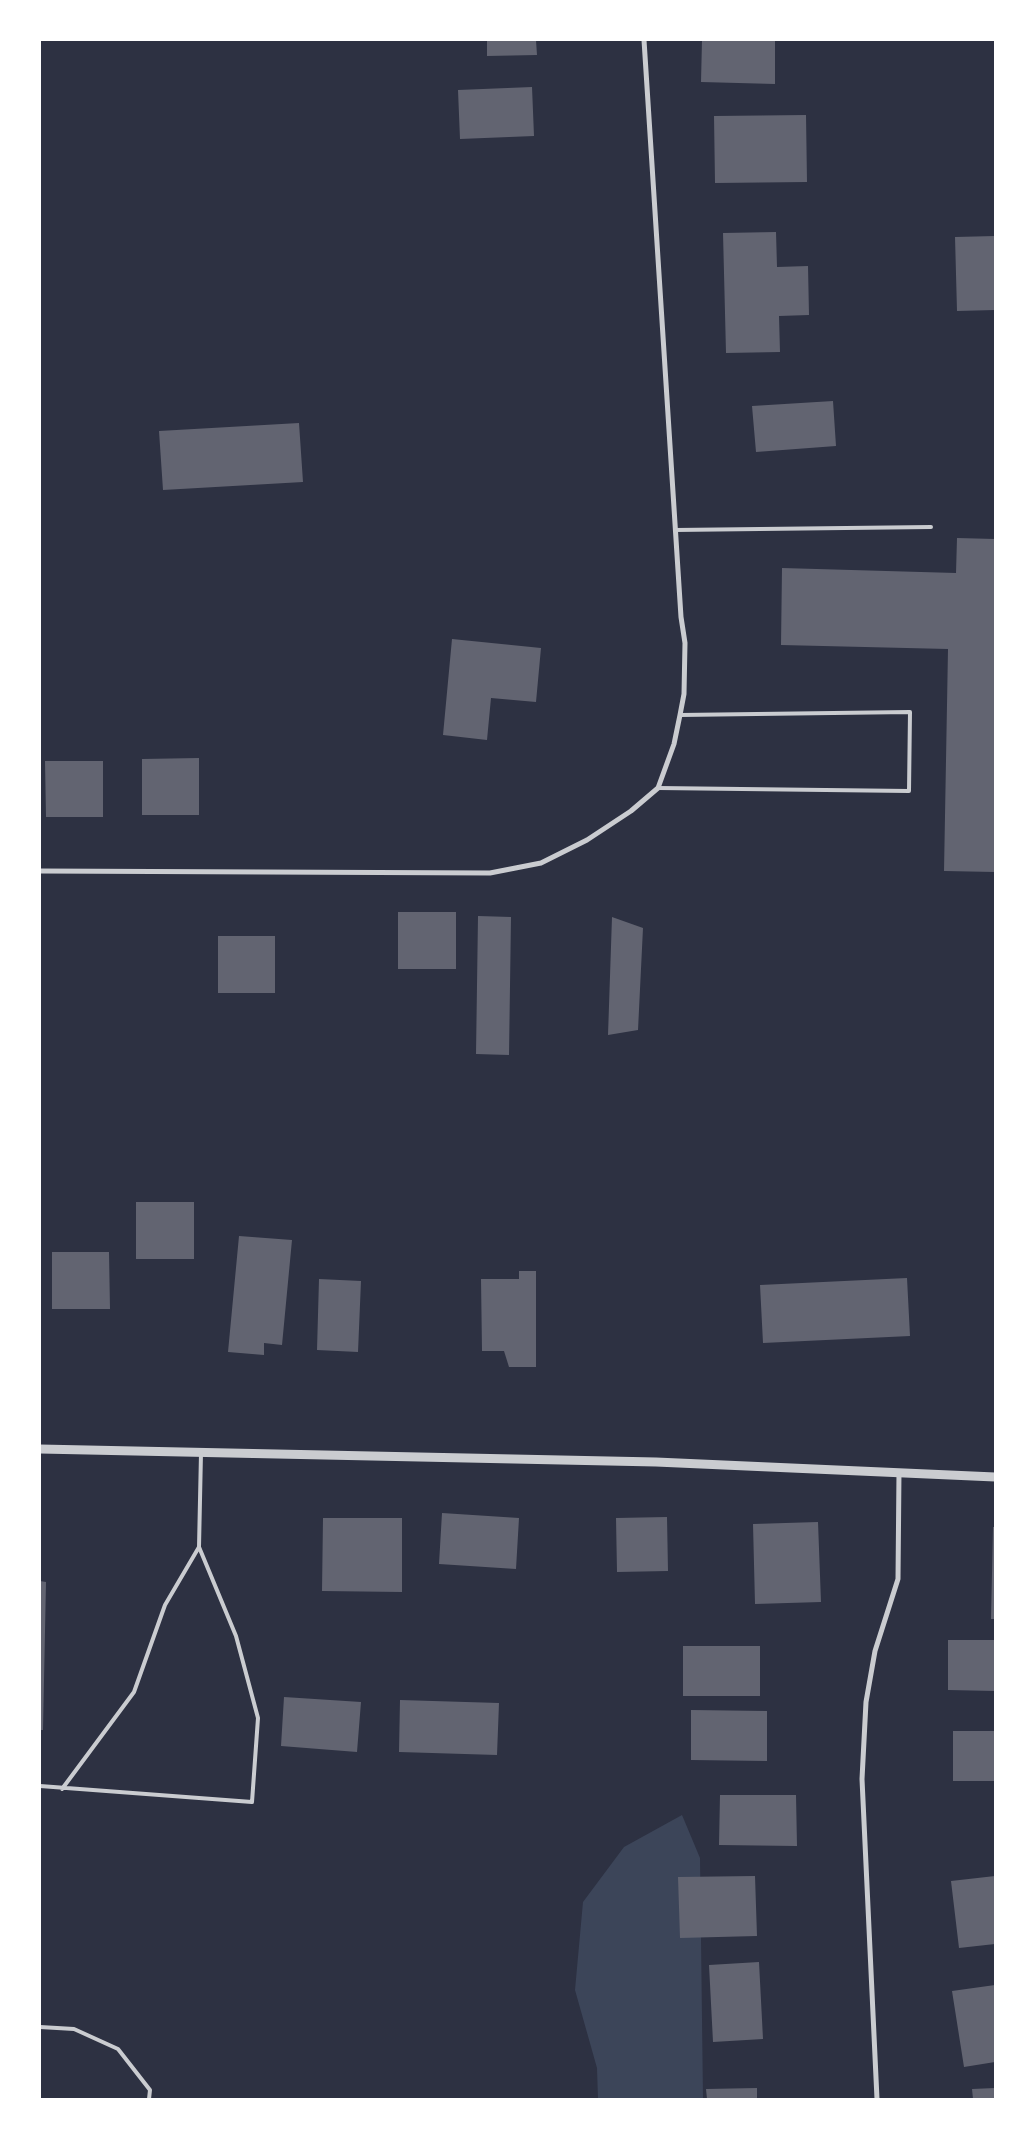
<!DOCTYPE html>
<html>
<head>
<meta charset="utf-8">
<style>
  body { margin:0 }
  #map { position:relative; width:1035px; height:2139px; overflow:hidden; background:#2d3142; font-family:Cabin,sans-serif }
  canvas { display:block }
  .frame { position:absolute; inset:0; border:41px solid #fff; pointer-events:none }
</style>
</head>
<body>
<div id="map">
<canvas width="1035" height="2139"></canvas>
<div class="frame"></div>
</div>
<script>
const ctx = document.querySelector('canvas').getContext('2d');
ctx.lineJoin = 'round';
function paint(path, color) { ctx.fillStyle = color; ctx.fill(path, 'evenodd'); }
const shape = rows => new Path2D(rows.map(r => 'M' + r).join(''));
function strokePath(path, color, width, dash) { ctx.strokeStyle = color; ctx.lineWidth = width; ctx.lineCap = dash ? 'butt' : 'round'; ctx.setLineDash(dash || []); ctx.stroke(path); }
paint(shape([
  [682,1815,700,1858,703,2099,598,2099,597,2068,575,1990,583,1902,624,1847]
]), '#3c4559');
paint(shape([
  [487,40,536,40,537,55,487,56],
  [702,40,775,40,775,84,701,82],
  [532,87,534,136,460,139,458,90],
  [806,115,807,182,715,183,714,116],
  [776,232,777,267,808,266,809,315,779,316,780,352,726,353,723,233],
  [995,236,995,310,957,311,955,237],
  [833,401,836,446,756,452,752,406],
  [299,423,303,482,163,490,159,431],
  [957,538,995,539,995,872,944,871,948,649,781,645,782,568,956,573],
  [452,639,541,648,536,702,491,698,487,740,443,735],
  [199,758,199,815,142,815,142,759],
  [45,761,103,761,103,817,46,817],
  [398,912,456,912,456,969,398,969],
  [478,916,511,917,509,1055,476,1054],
  [612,917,643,928,638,1030,608,1035],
  [218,936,275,936,275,993,218,993],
  [136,1202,194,1202,194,1259,136,1259],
  [239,1236,292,1240,282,1345,264,1343,264,1355,228,1352],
  [52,1252,109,1252,110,1309,52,1309],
  [519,1271,536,1271,536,1367,509,1367,504,1351,482,1351,481,1279,519,1279],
  [907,1278,910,1336,763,1343,760,1285],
  [319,1279,361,1281,358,1352,317,1350],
  [442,1513,519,1518,516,1569,439,1564],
  [667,1517,668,1571,617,1572,616,1518],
  [323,1518,402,1518,402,1592,322,1591],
  [818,1522,821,1602,755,1604,753,1524],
  [993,1527,995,1527,995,1619,991,1619],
  [40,1581,46,1582,43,1730,40,1730],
  [948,1640,995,1640,995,1691,948,1690],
  [683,1646,760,1646,760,1696,683,1696],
  [284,1697,361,1702,357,1752,281,1746],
  [400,1700,499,1703,497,1755,399,1752],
  [691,1710,767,1711,767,1761,691,1760],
  [953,1731,995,1731,995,1781,953,1781],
  [720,1795,796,1795,797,1846,719,1845],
  [755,1876,757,1936,680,1938,678,1877],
  [995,1876,995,1944,959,1948,951,1881],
  [759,1962,763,2039,713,2042,709,1965],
  [995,1985,995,2062,964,2067,952,1991],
  [757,2088,757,2099,707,2099,706,2089],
  [995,2088,995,2099,973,2099,972,2089]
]), '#626471');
strokePath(shape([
  [675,530,931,527],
  [658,788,909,791,910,712,680,715],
  [40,1786,252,1802,258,1718,236,1636,199,1547,201,1453],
  [62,1789,134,1692,165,1605,199,1547],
  [40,2027,74,2029,118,2049,150,2090,149,2099]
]), '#caccd0', 4);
strokePath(shape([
  [40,871,490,873,541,863,587,840,631,811,658,788,674,744,680,715,684,694,685,643,681,617,644,40],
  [877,2099,862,1779,866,1702,875,1651,898,1579,899,1472]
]), '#caccd0', 5);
strokePath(shape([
  [40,1449,656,1462,995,1477]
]), '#caccd0', 9);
</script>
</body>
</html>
